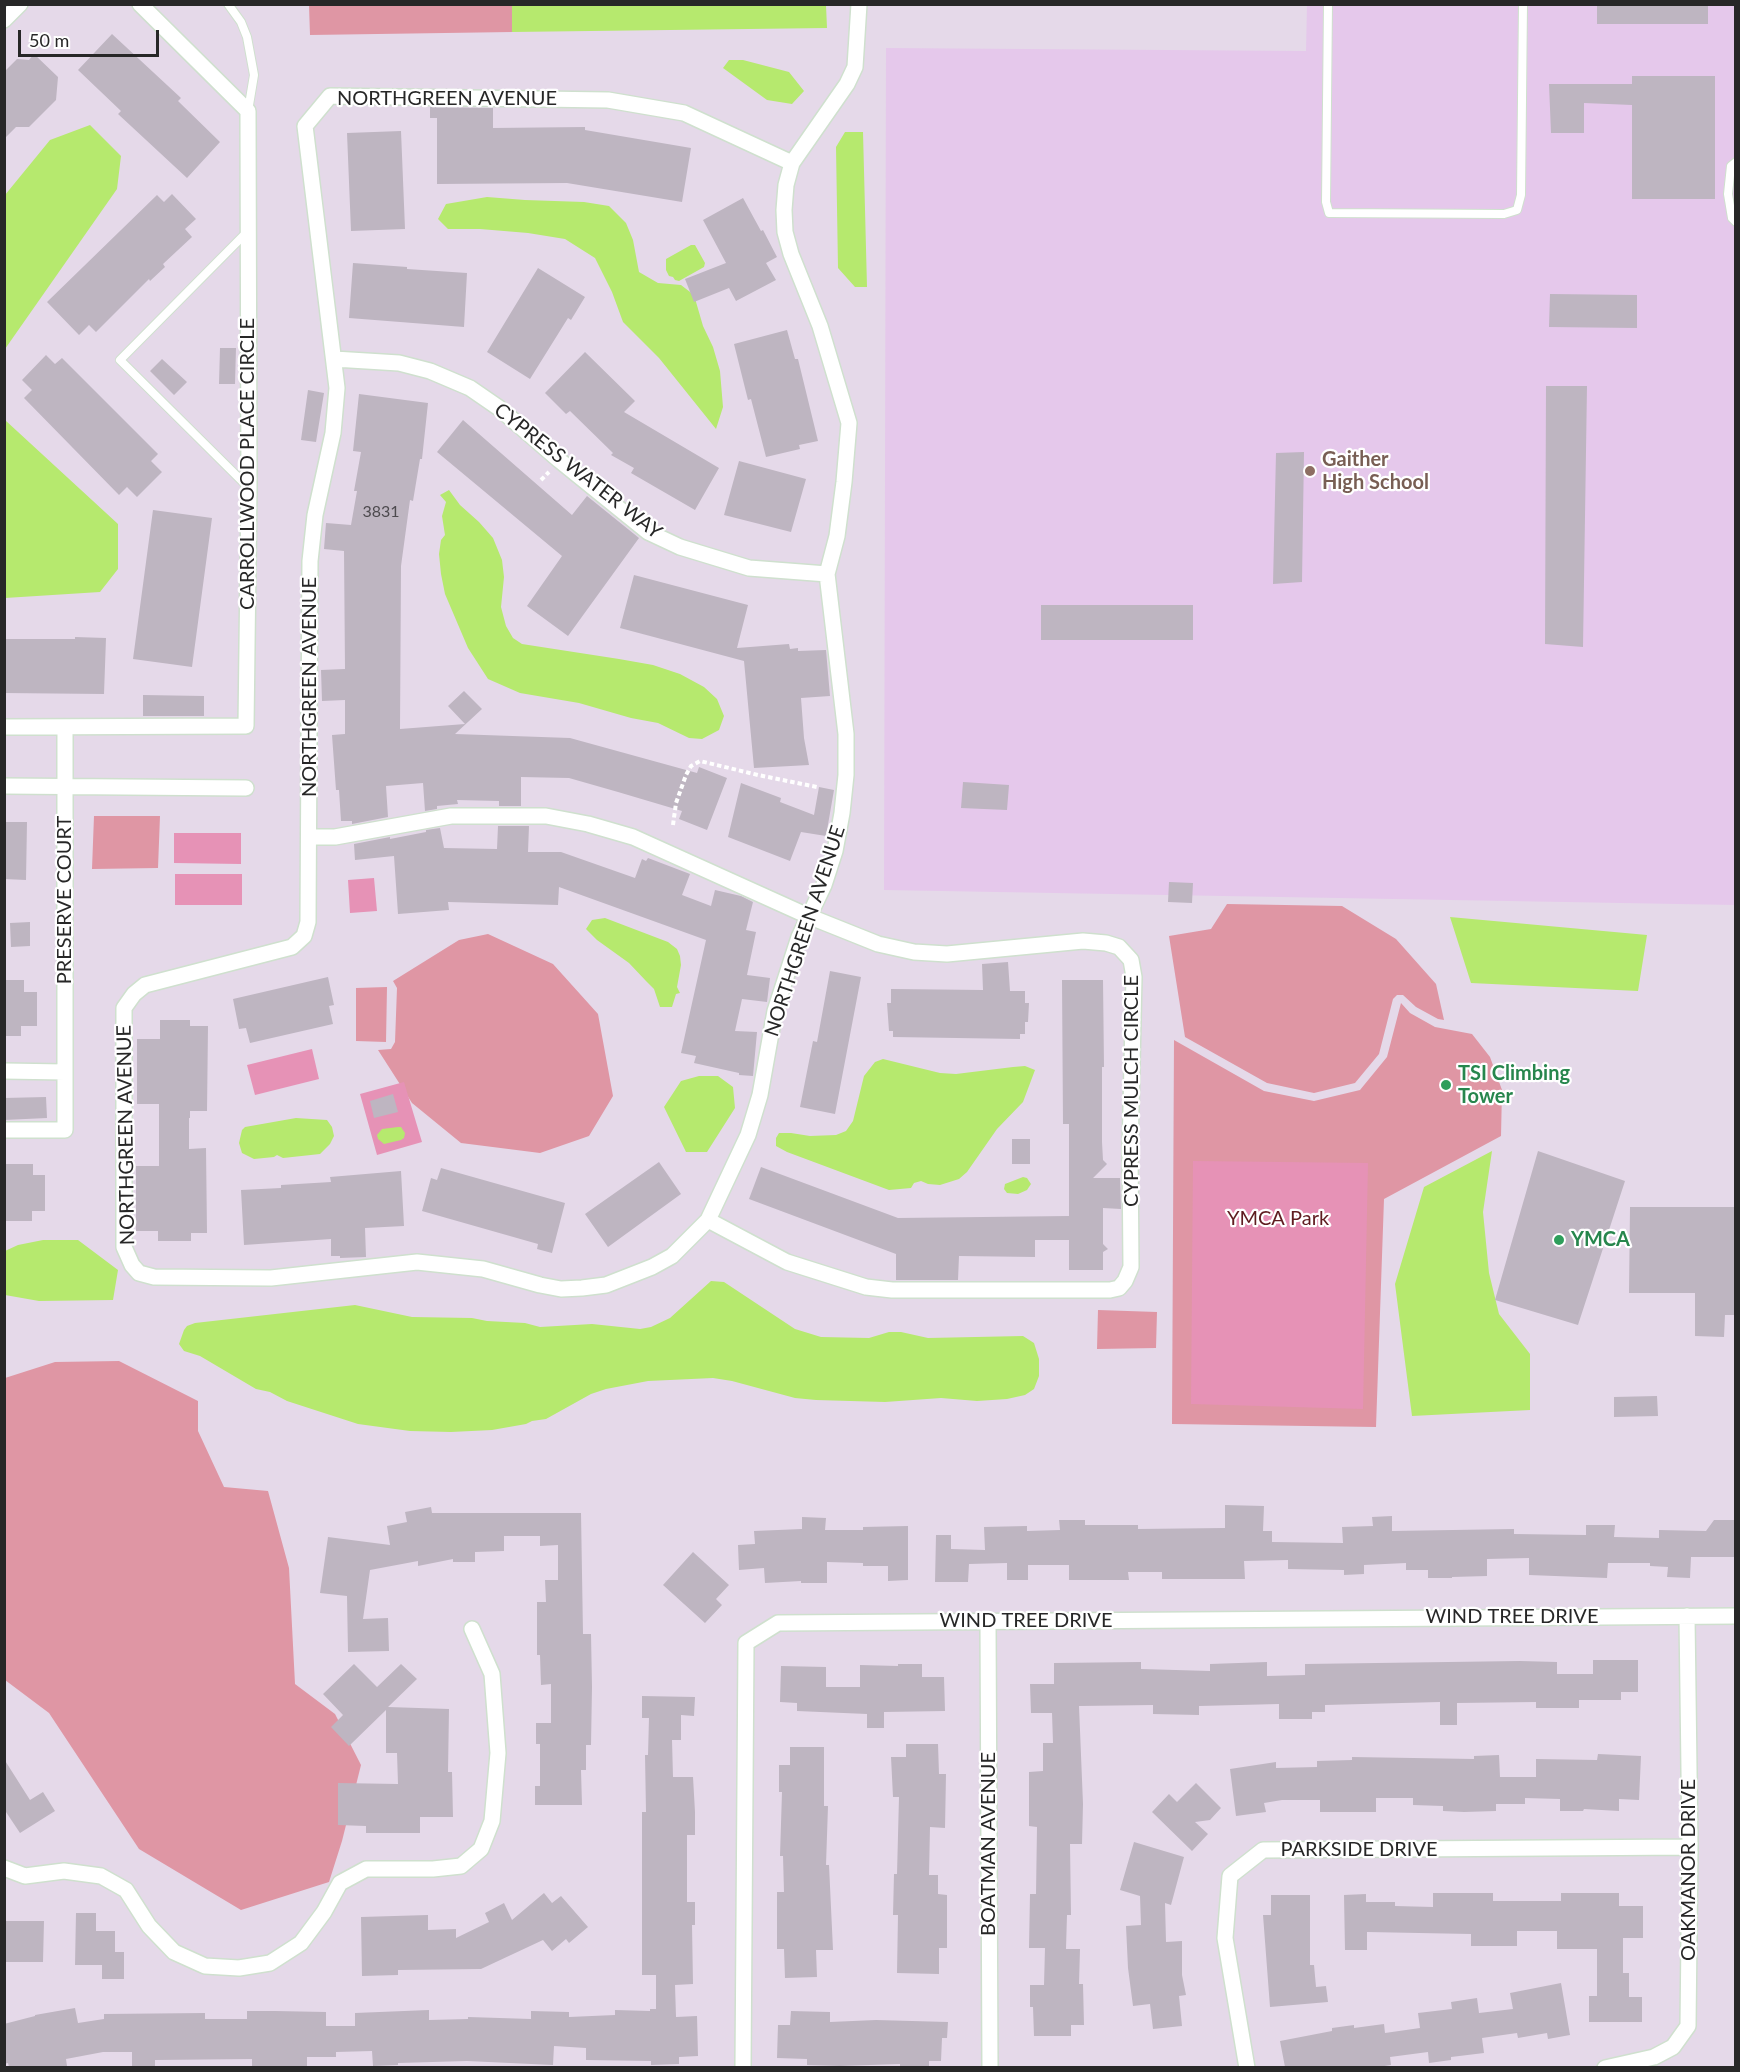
<!DOCTYPE html>
<html>
<head>
<meta charset="utf-8">
<style>
  body { margin:0 }
  #map { position:relative; width:1740px; height:2072px; overflow:hidden; background:#e5d9e9; font-family:Lato,sans-serif }
  canvas { display:block }
  .frame { position:absolute; inset:0; border:6px solid #272727; pointer-events:none }
  .scale { position:absolute; left:18px; top:30px; width:141px; height:27px; box-sizing:border-box; border:3px solid #272727; border-top:0; padding-left:8px; font-size:18px; line-height:21px; white-space:nowrap; color:#272727; -webkit-text-stroke:4px #fff; paint-order:stroke }
</style>
</head>
<body>
<div id="map">
<canvas width="1740" height="2072"></canvas>
<div class="frame"></div>
<div class="scale">50 m</div>
</div>
<script>
const ctx = document.querySelector('canvas').getContext('2d');
ctx.lineJoin = 'round';
function paint(path, color) { ctx.fillStyle = color; ctx.fill(path, 'evenodd'); }
const shape = rows => new Path2D(rows.map(r => 'M' + r).join(''));
function strokePath(path, color, width, dash) { ctx.strokeStyle = color; ctx.lineWidth = width; ctx.lineCap = dash ? 'butt' : 'round'; ctx.setLineDash(dash || []); ctx.stroke(path); }
function label(font, color, halo, rows, align = 'center') {
  ctx.font = font + ' Lato,sans-serif'; ctx.lineWidth = 4.5; ctx.setLineDash([]); ctx.textBaseline = 'middle'; ctx.strokeStyle = halo; ctx.fillStyle = color; for (const [text, x, y, turn = 0] of rows) {
    ctx.save(); ctx.translate(x, y); ctx.rotate((+turn || 0) * Math.PI / 180); ctx.textAlign = isNaN(turn) ? turn : align; if (halo) ctx.strokeText(text, 0, 0); ctx.fillText(text, 0, 0); ctx.restore();
  }
}
paint(shape([
  [1307,5,1735,5,1735,905,884,890,886,48,1306,51]
]), '#e5c8eb');
paint(shape([
  [309,5,512,5,512,32,310,35],
  [94,816,160,816,158,868,92,869],
  [1227,904,1342,906,1396,939,1436,984,1444,1020,1438,1019,1416,1007,1403,995,1397,995,1393,999,1379,1054,1355,1083,1314,1093,1267,1083,1185,1037,1169,936,1211,929],
  [488,934,553,964,598,1014,613,1096,589,1136,540,1153,461,1143,412,1103,378,1050,391,1049,395,1042,397,988,393,981,459,940],
  [387,987,386,1042,356,1041,356,988],
  [1401,1003,1410,1013,1435,1027,1472,1034,1490,1057,1502,1090,1501,1136,1384,1199,1376,1427,1172,1424,1174,1040,1264,1091,1314,1101,1360,1090,1387,1057],
  [1098,1310,1157,1312,1156,1348,1097,1349],
  [119,1361,198,1401,198,1431,224,1487,268,1491,289,1568,295,1684,335,1714,361,1765,342,1841,329,1882,241,1910,139,1849,49,1713,5,1680,5,1378,55,1362]
]), '#df96a4');
paint(shape([
  [174,833,241,833,241,864,174,863],
  [175,874,242,874,242,905,175,905],
  [374,878,377,911,350,913,348,880],
  [312,1049,319,1079,255,1095,247,1065],
  [404,1082,422,1142,377,1155,360,1094],
  [1193,1161,1368,1163,1363,1409,1191,1404]
]), '#e692b6');
paint(shape([
  [512,5,826,5,827,28,512,32],
  [729,60,743,60,789,72,804,91,792,104,767,100,723,68],
  [90,125,121,156,117,189,5,349,5,195,50,140],
  [845,132,863,132,867,287,855,287,838,268,836,147],
  [487,197,525,200,584,202,609,206,626,223,633,240,639,272,658,283,681,285,694,295,703,326,713,347,720,371,723,407,716,429,659,358,623,322,612,292,595,258,565,239,528,233,480,229,448,229,438,219,446,204],
  [691,245,695,245,705,263,704,267,679,281,675,280,673,277,669,276,666,270,666,259],
  [5,420,118,524,118,569,100,592,5,598],
  [449,490,460,505,479,522,493,538,502,560,504,577,501,607,506,626,513,638,522,644,619,659,653,665,680,674,704,687,717,699,724,716,719,730,702,739,689,738,658,723,631,718,579,703,520,693,488,679,468,648,445,594,441,574,439,554,441,540,445,535,442,516,446,502,440,495],
  [1450,917,1647,935,1638,991,1471,983],
  [605,918,668,942,677,949,680,956,681,965,677,987,680,993,676,994,672,1007,660,1007,654,989,646,981,629,963,597,940,586,929,592,920],
  [883,1059,940,1073,956,1074,1013,1067,1025,1066,1035,1070,1023,1102,997,1129,967,1172,959,1179,940,1185,928,1184,921,1181,914,1183,911,1188,889,1190,787,1152,776,1146,776,1138,779,1133,791,1133,810,1136,836,1135,846,1131,853,1121,864,1076,875,1062],
  [699,1076,718,1076,733,1087,735,1108,707,1152,686,1152,664,1107,681,1081],
  [296,1118,327,1120,332,1127,334,1136,330,1144,320,1154,283,1158,277,1155,274,1157,254,1159,242,1153,239,1143,242,1130,245,1127],
  [398,1127,401,1127,405,1133,404,1138,401,1140,384,1144,378,1139,377,1135,382,1129],
  [1492,1151,1483,1212,1489,1273,1499,1314,1530,1354,1530,1410,1412,1416,1395,1284,1424,1187],
  [1023,1177,1027,1178,1031,1184,1027,1190,1018,1194,1007,1193,1004,1189,1005,1184],
  [43,1240,78,1240,118,1270,113,1300,39,1301,5,1295,5,1251,18,1245],
  [711,1281,724,1282,795,1329,821,1337,869,1338,889,1332,901,1332,928,1338,1023,1336,1034,1343,1039,1359,1039,1376,1034,1389,1025,1395,1007,1399,977,1401,941,1398,885,1402,816,1400,795,1398,732,1381,713,1378,648,1381,606,1389,591,1394,546,1419,532,1421,526,1424,492,1430,451,1432,410,1431,358,1424,287,1401,270,1392,256,1389,200,1356,184,1351,179,1344,184,1330,187,1326,195,1323,355,1305,412,1317,472,1318,487,1321,525,1323,540,1327,592,1324,640,1329,651,1327,670,1318]
]), '#b6e96e');
paint(shape([
  [1597,4,1708,4,1708,24,1597,24],
  [112,34,181,98,178,101,220,142,187,178,118,114,121,111,78,70],
  [34,54,58,77,56,100,29,127,16,127,4,139,4,72,17,59,29,60],
  [1632,76,1715,76,1715,199,1632,199,1632,105,1584,103,1584,133,1551,133,1549,84,1632,84],
  [430,107,493,108,493,128,585,127,585,130,691,148,682,202,567,183,437,184,437,118,430,118],
  [401,131,405,229,351,231,347,133],
  [172,194,196,219,185,229,192,237,163,264,165,267,150,281,149,279,96,332,89,325,79,335,47,302,157,195,164,202],
  [743,198,761,231,763,230,777,257,766,263,776,280,736,301,729,288,694,302,685,279,726,263,703,220],
  [353,263,407,267,407,269,467,273,464,327,349,318],
  [538,268,585,297,571,320,568,318,530,379,487,352],
  [1550,294,1637,295,1637,328,1549,327],
  [787,330,795,359,798,359,818,441,799,445,800,449,766,457,751,399,748,400,734,344],
  [220,348,236,348,235,384,219,384],
  [585,352,635,401,624,412,719,468,695,510,631,473,634,468,611,455,613,453,570,411,566,414,545,393],
  [46,355,55,364,62,358,158,454,151,461,162,472,137,497,127,487,119,495,24,398,32,390,22,380],
  [162,359,187,382,174,395,150,371],
  [1546,386,1587,386,1583,647,1545,644],
  [308,390,324,393,316,442,301,440],
  [359,394,428,403,422,459,420,459,413,501,410,500,401,566,400,729,465,724,448,706,464,691,482,709,455,734,570,738,697,773,699,767,727,778,707,830,679,819,682,811,618,792,569,778,521,777,521,806,499,806,499,801,457,800,458,804,437,806,437,809,425,811,423,783,386,786,388,817,352,824,352,821,341,821,339,790,336,790,332,735,345,734,345,700,322,701,321,670,345,669,344,551,324,549,326,523,351,525,357,491,354,491,361,452,353,451],
  [463,420,572,515,587,496,639,538,568,636,527,606,562,556,437,452],
  [1304,452,1302,582,1273,584,1276,453],
  [739,461,806,479,791,532,724,515],
  [153,510,212,518,192,667,133,659],
  [634,575,748,605,737,648,789,644,790,649,798,648,798,651,826,650,830,696,801,698,804,738,809,765,754,768,744,661,620,628],
  [1041,605,1193,605,1193,640,1041,640],
  [75,637,106,638,104,694,4,693,4,639,75,639],
  [143,695,204,696,204,716,143,716],
  [963,782,1009,785,1007,810,961,808],
  [741,783,781,798,780,802,814,815,819,787,834,790,826,836,801,832,790,861,728,837],
  [4,822,27,822,26,880,4,879],
  [498,826,529,826,528,852,561,852,635,878,642,859,646,861,648,858,690,874,682,895,711,906,715,890,741,896,753,902,746,930,756,932,747,975,770,978,767,1002,742,999,735,1031,757,1032,753,1076,739,1075,739,1073,694,1063,696,1056,681,1053,706,940,559,887,558,905,448,902,449,910,398,914,394,856,355,860,354,844,390,837,390,839,426,832,426,830,440,828,444,848,497,849],
  [1169,882,1193,883,1192,903,1168,902],
  [30,922,30,946,11,947,10,923],
  [1008,962,1010,991,1025,991,1025,1003,1029,1003,1028,1022,1025,1022,1025,1034,1020,1034,1020,1039,893,1037,893,1031,889,1031,887,1003,891,1003,891,989,983,990,982,964],
  [830,971,861,977,835,1114,800,1107,813,1041,817,1042],
  [328,977,334,1005,329,1006,333,1024,250,1043,246,1028,239,1029,233,999],
  [4,980,24,980,24,992,37,992,37,1026,21,1026,21,1036,4,1036],
  [1062,980,1103,980,1104,1067,1102,1067,1102,1142,1103,1160,1107,1164,1093,1178,1120,1178,1121,1209,1103,1208,1103,1244,1108,1249,1103,1252,1103,1270,1069,1270,1069,1240,1035,1240,1035,1257,959,1256,958,1280,896,1280,896,1254,749,1199,761,1167,898,1218,1069,1216,1069,1124,1063,1124],
  [160,1020,190,1020,190,1026,208,1026,207,1111,190,1111,190,1118,189,1118,189,1149,206,1148,207,1233,191,1233,191,1241,158,1241,158,1231,136,1231,136,1166,159,1166,159,1104,137,1104,137,1039,160,1039],
  [393,1094,398,1112,374,1118,370,1101],
  [46,1097,47,1118,4,1120,4,1098],
  [1012,1139,1030,1139,1030,1164,1012,1164],
  [1538,1151,1625,1181,1578,1325,1495,1300],
  [659,1162,681,1194,608,1247,585,1214],
  [5,1164,33,1164,33,1175,45,1175,45,1211,32,1211,32,1221,5,1221],
  [441,1168,565,1203,552,1253,537,1249,538,1244,422,1211,431,1178,437,1180],
  [401,1171,404,1226,365,1228,366,1257,340,1258,340,1256,331,1256,331,1239,244,1245,241,1190,281,1188,281,1185,331,1182,330,1177],
  [1630,1207,1736,1207,1736,1315,1725,1315,1724,1337,1695,1336,1695,1293,1629,1293],
  [1657,1396,1658,1416,1614,1417,1614,1397],
  [1225,1505,1264,1506,1263,1531,1272,1531,1272,1542,1343,1543,1342,1527,1373,1526,1372,1517,1392,1516,1392,1531,1514,1529,1514,1534,1586,1535,1586,1525,1615,1525,1614,1537,1659,1538,1659,1530,1706,1531,1714,1520,1736,1520,1736,1557,1691,1557,1690,1578,1667,1577,1668,1567,1650,1566,1650,1563,1608,1563,1607,1578,1529,1575,1529,1558,1487,1559,1487,1576,1452,1577,1452,1578,1428,1578,1428,1570,1406,1570,1406,1563,1364,1565,1364,1574,1344,1575,1344,1570,1288,1569,1288,1560,1244,1561,1245,1579,1162,1579,1162,1572,1128,1572,1129,1580,1069,1580,1069,1565,1028,1565,1028,1580,1007,1580,1007,1563,969,1564,968,1582,935,1582,936,1535,951,1535,951,1549,985,1550,984,1527,1027,1526,1027,1531,1060,1530,1059,1520,1085,1520,1085,1525,1138,1525,1138,1529,1225,1528],
  [431,1507,432,1513,581,1513,583,1634,591,1634,592,1687,591,1745,586,1745,586,1770,581,1770,582,1805,535,1805,535,1786,540,1786,540,1744,536,1744,536,1723,551,1723,551,1684,541,1685,540,1655,537,1655,537,1602,546,1602,545,1580,558,1580,558,1545,540,1546,540,1536,504,1536,504,1551,475,1552,475,1562,453,1562,453,1559,418,1566,418,1561,370,1570,363,1619,388,1618,389,1651,348,1652,347,1596,320,1593,328,1537,390,1545,387,1526,407,1522,405,1512],
  [802,1517,826,1518,825,1530,863,1530,863,1527,908,1526,908,1580,888,1581,888,1566,863,1566,863,1563,827,1562,827,1583,801,1583,801,1581,765,1583,764,1568,739,1570,738,1545,755,1544,754,1531,802,1529],
  [693,1552,729,1585,716,1599,722,1605,705,1623,663,1585],
  [1593,1660,1638,1660,1638,1692,1621,1692,1621,1700,1579,1700,1579,1708,1536,1708,1536,1702,1457,1703,1457,1725,1440,1725,1440,1702,1325,1705,1325,1712,1312,1712,1312,1719,1279,1719,1279,1704,1199,1706,1199,1715,1153,1714,1153,1705,1079,1706,1083,1804,1082,1844,1070,1844,1071,1915,1067,1915,1066,1949,1080,1949,1079,1984,1083,1984,1084,2025,1071,2025,1071,2036,1034,2036,1033,2007,1030,2007,1030,1985,1044,1985,1045,1948,1029,1948,1030,1894,1036,1894,1037,1827,1029,1826,1029,1772,1043,1771,1043,1743,1053,1743,1052,1713,1031,1713,1030,1684,1054,1684,1054,1663,1141,1662,1141,1669,1210,1671,1210,1664,1267,1662,1267,1676,1305,1675,1305,1664,1520,1661,1557,1662,1557,1674,1593,1674],
  [354,1664,377,1687,401,1664,417,1679,388,1707,449,1709,448,1772,452,1772,453,1817,420,1817,420,1833,366,1833,366,1826,338,1825,338,1783,398,1784,397,1753,386,1753,386,1710,349,1746,331,1727,343,1715,323,1694],
  [898,1664,922,1664,922,1677,944,1677,945,1711,884,1712,884,1728,867,1728,867,1714,797,1711,797,1703,780,1702,781,1666,826,1667,826,1687,860,1687,860,1665,898,1666],
  [642,1696,695,1697,694,1716,681,1715,681,1740,672,1740,673,1777,693,1777,695,1812,695,1835,687,1835,687,1902,695,1902,695,1925,692,1925,693,1984,675,1985,676,2017,697,2016,698,2056,679,2057,679,2064,651,2065,651,2061,586,2060,586,2048,554,2046,553,2065,467,2061,398,2063,398,2065,373,2066,372,2051,336,2052,336,2057,307,2057,307,2066,276,2066,276,2067,252,2067,252,2059,155,2060,155,2067,132,2067,132,2052,103,2052,66,2059,67,2066,58,2067,9,2067,8,2063,4,2064,4,2024,35,2016,35,2015,75,2008,78,2023,104,2019,104,2014,205,2013,205,2019,247,2019,247,2011,275,2011,326,2012,326,2026,355,2026,355,2013,429,2010,429,2020,468,2019,468,2017,531,2019,531,2011,569,2012,569,2017,615,2015,615,2010,650,2011,650,2009,656,2009,656,1975,642,1975,642,1812,646,1812,645,1755,648,1755,649,1718,642,1718],
  [906,1744,938,1744,939,1774,946,1774,945,1828,930,1827,929,1875,938,1875,938,1894,947,1895,947,1948,939,1948,939,1974,897,1973,898,1915,893,1915,894,1874,897,1874,899,1797,893,1797,891,1757,906,1757],
  [790,1747,824,1747,824,1806,828,1806,826,1865,829,1865,833,1950,816,1950,817,1977,785,1978,784,1949,777,1949,777,1892,784,1892,783,1856,780,1856,782,1792,779,1792,779,1765,790,1765],
  [1598,1754,1641,1756,1639,1800,1619,1799,1619,1811,1584,1809,1583,1811,1560,1811,1560,1799,1525,1798,1525,1804,1496,1804,1496,1811,1464,1812,1443,1811,1443,1806,1413,1805,1413,1798,1376,1798,1376,1812,1320,1812,1320,1800,1282,1800,1264,1803,1266,1812,1236,1816,1230,1769,1276,1762,1276,1768,1317,1767,1317,1761,1352,1760,1352,1757,1474,1759,1474,1756,1499,1755,1500,1777,1536,1777,1536,1759,1597,1760],
  [4,1759,30,1800,43,1792,55,1811,20,1833,4,1809],
  [1196,1783,1221,1808,1210,1820,1195,1822,1208,1834,1192,1851,1152,1812,1169,1794,1177,1802],
  [1134,1842,1184,1857,1171,1905,1165,1903,1166,1942,1182,1941,1182,1975,1186,1995,1179,1996,1182,2026,1153,2029,1150,2004,1133,2006,1128,1968,1126,1926,1141,1925,1140,1896,1120,1890],
  [544,1893,552,1903,561,1896,588,1927,569,1943,566,1939,552,1951,543,1940,481,1969,398,1970,398,1975,362,1976,361,1917,428,1915,428,1930,456,1929,456,1938,489,1922,485,1913,504,1903,512,1920],
  [1433,1893,1493,1893,1493,1901,1561,1901,1561,1893,1619,1893,1619,1906,1643,1906,1643,1938,1623,1938,1623,1973,1629,1973,1629,1997,1642,1997,1642,2022,1589,2022,1589,1996,1597,1996,1597,1949,1557,1949,1557,1931,1517,1931,1517,1946,1471,1946,1471,1934,1367,1932,1367,1950,1345,1950,1344,1895,1366,1894,1366,1902,1395,1902,1395,1906,1433,1907],
  [1271,1895,1310,1895,1310,1965,1314,1965,1316,1987,1326,1986,1328,2002,1270,2007,1263,1915,1271,1915],
  [76,1913,96,1913,96,1931,115,1931,115,1952,124,1952,124,1979,102,1979,102,1965,75,1965],
  [4,1921,44,1921,43,1962,4,1962],
  [1561,1983,1570,2035,1548,2039,1547,2033,1518,2038,1517,2033,1482,2038,1484,2053,1451,2057,1451,2060,1429,2063,1428,2052,1390,2057,1391,2065,1378,2067,1285,2067,1280,2041,1332,2031,1332,2028,1354,2025,1354,2028,1384,2024,1385,2033,1420,2028,1418,2013,1452,2009,1451,2002,1477,1998,1479,2013,1513,2009,1510,1993],
  [791,2011,830,2012,830,2022,876,2020,948,2022,947,2038,942,2038,941,2061,929,2061,929,2067,900,2067,900,2064,840,2066,807,2065,807,2059,777,2058,778,2025,790,2025]
]), '#beb5c1');
const lane = shape([
  [228,4,241,22,247,37,254,75,248,111],
  [1328,4,1326,202,1329,213,1504,214,1517,210,1521,195,1523,4],
  [1736,162,1731,166,1728,194,1732,218,1736,222],
  [247,232,120,360,248,487]
]);
const street = shape([
  [4,20,20,4],
  [792,163,684,113,608,100,330,96,305,126,337,388,333,433,315,515,310,561,308,922,304,936,292,947,145,985,134,994,124,1008,124,1247,132,1265,139,1273,154,1277,271,1278,417,1262,483,1269,540,1285,561,1289,582,1288,606,1285,652,1267,672,1256,708,1220,748,1135,760,1095,775,1011,799,937,824,885,835,851,842,813,846,775,846,734,827,574,837,536,844,482,849,423,820,326,791,254,785,232,784,210,786,185,792,163,847,84,855,67,859,4],
  [334,359,399,363,430,371,470,388,499,408,559,460,648,532,680,547,749,568,827,574],
  [4,727,246,726,249,488,248,111,140,4],
  [4,786,246,788],
  [310,837,335,837,451,816,546,816,588,824,633,837,808,916,878,944,914,952,947,954,1083,941,1106,943,1119,947,1131,960,1134,977,1130,1151,1131,1267,1125,1281,1119,1288,1110,1290,892,1290,866,1287,787,1262,708,1220],
  [4,1071,65,1072],
  [4,1130,65,1130,65,727],
  [988,1621,990,2068],
  [4,1868,25,1876,64,1871,101,1876,126,1890,149,1926,174,1952,205,1966,239,1968,270,1963,301,1943,324,1912,340,1883,366,1869,433,1869,461,1866,481,1849,492,1821,498,1753,492,1674,472,1629],
  [743,2068,746,1643,778,1623,1736,1616],
  [1247,2068,1225,1938,1230,1876,1263,1850,1690,1847],
  [1605,2068,1654,2057,1673,2047,1688,2026,1690,1847,1687,1616]
]);
strokePath(lane, '#cfe0ce', 10);
strokePath(street, '#cfe0ce', 18);
strokePath(shape([
  [541,480,549,472],
  [673,825,676,803,686,775,691,766,700,761,758,775,817,787]
]), '#fff', 4, [4.5, 3]);
strokePath(lane, '#fff', 8);
strokePath(street, '#fff', 15);
for (const [x, y, r, color] of [
  [1310,471,6,"#8d6e63"],
  [1446,1085,6,"#2e9e5b"],
  [1559,1240,6,"#2e9e5b"]
]) { const dot = new Path2D(); dot.arc(x, y, r, 0, 2 * Math.PI); ctx.fillStyle = color; ctx.fill(dot); strokePath(dot, '#fff', 2); }
label('16px', '#4d4a4e', null, [
  ["3831",381,512]
]);
label('20px', '#272727', '#fff', [
  ["NORTHGREEN AVENUE",447,99],
  ["CARROLLWOOD PLACE CIRCLE",248,464,-90],
  ["CYPRESS WATER WAY",578,471,38],
  ["NORTHGREEN AVENUE",310,687,-90],
  ["PRESERVE COURT",65,900,-90],
  ["NORTHGREEN AVENUE",805,931,-72],
  ["CYPRESS MULCH CIRCLE",1132,1091,-90],
  ["NORTHGREEN AVENUE",126,1135,-91],
  ["WIND TREE DRIVE",1512,1617],
  ["WIND TREE DRIVE",1026,1621],
  ["BOATMAN AVENUE",989,1844,-90],
  ["PARKSIDE DRIVE",1359,1850],
  ["OAKMANOR DRIVE",1689,1870,-90]
]);
label('bold 20px', '#785e54', '#fff', [
  ["Gaither",1322,460],
  ["High School",1322,483]
], 'left');
label('bold 20px', '#27864d', '#fff', [
  ["TSI Climbing",1458,1074],
  ["Tower",1458,1097],
  ["YMCA",1571,1240]
], 'left');
label('20px', '#5f1c20', '#fff', [
  ["YMCA Park",1278,1219]
]);
</script>
</body>
</html>
